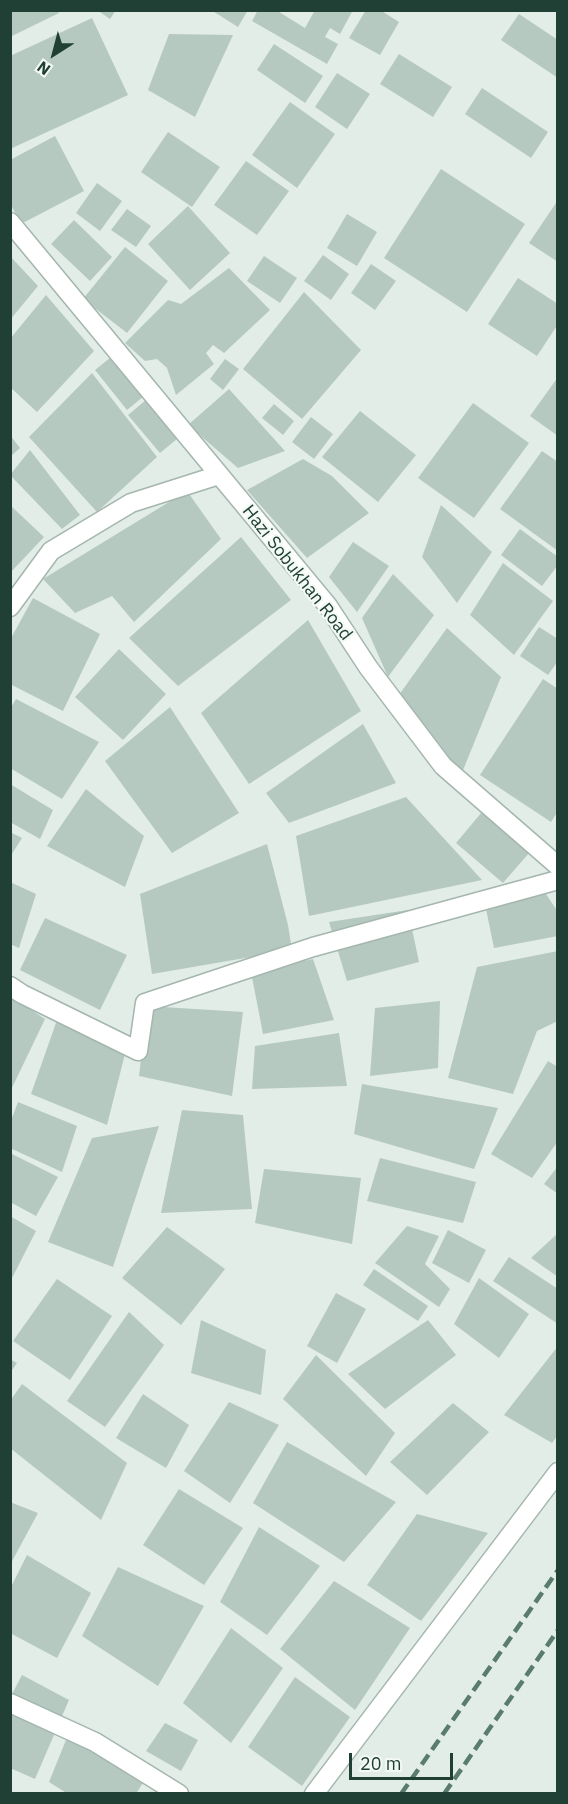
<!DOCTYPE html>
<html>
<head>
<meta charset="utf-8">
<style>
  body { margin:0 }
  #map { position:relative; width:568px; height:1804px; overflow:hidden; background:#e2ede7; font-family:"IBM Plex Sans",sans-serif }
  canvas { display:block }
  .frame { position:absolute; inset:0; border:12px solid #204035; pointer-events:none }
  .north { position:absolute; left:24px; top:24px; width:60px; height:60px; -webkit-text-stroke:4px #f3f9f5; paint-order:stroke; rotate:216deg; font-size:16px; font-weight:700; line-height:24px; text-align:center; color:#204035 }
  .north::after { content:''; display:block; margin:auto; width:21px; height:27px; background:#204035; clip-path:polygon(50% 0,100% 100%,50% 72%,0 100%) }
  .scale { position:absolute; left:349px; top:1753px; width:104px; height:27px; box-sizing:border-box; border:3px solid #204035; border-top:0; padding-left:8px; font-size:18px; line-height:21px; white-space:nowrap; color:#204035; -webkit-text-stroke:4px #f3f9f5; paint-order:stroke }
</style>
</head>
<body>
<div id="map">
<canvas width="568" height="1804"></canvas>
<div class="frame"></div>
<div class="north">N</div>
<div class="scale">20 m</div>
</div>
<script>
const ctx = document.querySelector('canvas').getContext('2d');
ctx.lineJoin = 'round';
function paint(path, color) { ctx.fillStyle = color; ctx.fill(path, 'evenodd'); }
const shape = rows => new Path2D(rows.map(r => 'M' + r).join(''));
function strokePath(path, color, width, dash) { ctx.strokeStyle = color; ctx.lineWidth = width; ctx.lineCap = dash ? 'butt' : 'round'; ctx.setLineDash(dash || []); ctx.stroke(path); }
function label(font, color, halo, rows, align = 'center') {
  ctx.font = font + ' "IBM Plex Sans",sans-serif'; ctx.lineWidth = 4.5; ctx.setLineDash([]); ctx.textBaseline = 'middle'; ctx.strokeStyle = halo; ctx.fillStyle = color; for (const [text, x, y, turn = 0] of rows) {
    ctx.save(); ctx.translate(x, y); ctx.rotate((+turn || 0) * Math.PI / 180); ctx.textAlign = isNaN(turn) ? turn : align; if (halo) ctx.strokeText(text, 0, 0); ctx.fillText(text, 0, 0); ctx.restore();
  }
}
paint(shape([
  [10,10,58,10,59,13,10,37],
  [97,10,116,10,110,19],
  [211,10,248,10,238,27],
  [258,10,276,10,305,28,315,10,353,10,340,34,330,28,325,37,338,44,327,64,252,21],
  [366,10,380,10,399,22,380,55,349,38],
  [519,14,558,40,558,78,501,40],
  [92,18,128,95,10,149,10,56],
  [169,34,233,35,195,117,148,90],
  [274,44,323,76,305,103,257,70],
  [399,54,452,87,433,117,380,84],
  [337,73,370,94,347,129,315,107],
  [482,88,548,132,531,158,465,114],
  [290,102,335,134,297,188,252,155],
  [168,132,220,167,192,207,141,172],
  [55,136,84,191,21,224,10,203,10,160],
  [246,161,289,191,257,235,214,205],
  [441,169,525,224,467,312,384,258],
  [97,183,122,201,100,231,76,213],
  [558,200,558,262,529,243],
  [188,206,230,253,190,290,148,244],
  [127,209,151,226,136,247,111,230],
  [347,214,377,232,357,266,327,248],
  [74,220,112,257,90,281,51,244],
  [125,247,168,281,127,333,83,299],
  [323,255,349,274,331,300,304,281],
  [10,256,38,286,10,320],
  [264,256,297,278,280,303,247,281],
  [371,264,396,281,375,310,351,293],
  [229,268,270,310,224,353,213,345,206,353,214,364,176,395,167,368,157,359,145,361,125,343,168,300,181,304],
  [518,278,558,304,558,324,537,356,488,324],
  [304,292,361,350,302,419,243,369],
  [46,295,94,351,37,412,10,387,10,339],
  [116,353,149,392,127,410,95,370],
  [225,359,239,369,223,390,210,379],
  [92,373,157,457,97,512,29,437],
  [558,377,558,436,530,416],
  [229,389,285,451,238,468,188,425],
  [152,395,183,434,160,453,128,415],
  [473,403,529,443,474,518,418,478],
  [274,404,294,421,283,435,262,418],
  [360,411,416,455,378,502,322,457],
  [311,417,333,434,314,459,292,442],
  [10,435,20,448,10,457],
  [30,450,80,515,62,529,10,475],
  [542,451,558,462,558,551,500,509],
  [303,459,332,476,369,513,307,558,247,490],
  [187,491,221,539,134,622,112,596,75,613,43,579],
  [10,505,44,537,10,573],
  [441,505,492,552,457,603,422,557],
  [520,529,558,557,558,565,542,586,501,555],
  [241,537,291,600,178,686,129,638],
  [353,542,389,566,357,612,329,577],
  [503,563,553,601,514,655,470,615],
  [393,574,434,615,388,677,362,618],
  [33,598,100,634,63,711,10,684,10,640],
  [308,620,361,711,249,784,201,713],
  [539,627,558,639,558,661,548,675,520,656],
  [447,628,501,677,461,775,396,699],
  [119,649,166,694,123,740,75,697],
  [543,679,558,689,558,811,551,822,480,775],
  [16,699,99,742,62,799,10,768,10,709],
  [170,707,239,813,172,853,105,761],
  [363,724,396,783,289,823,266,793],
  [10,784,53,810,40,839,10,822],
  [86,789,144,836,125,887,47,846],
  [406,797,482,880,309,916,296,836],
  [482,812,530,852,503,883,456,843],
  [10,832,22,838,10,857],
  [267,844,288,925,292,950,152,974,140,894],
  [536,879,558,912,558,936,494,948,484,899],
  [10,882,36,894,19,948,10,944],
  [408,910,419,962,347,981,329,922],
  [45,918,127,955,100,1010,20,970],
  [558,951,558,1021,537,1031,513,1094,448,1078,477,967],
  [313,959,334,1020,263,1034,251,972],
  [10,996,45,1019,10,1092],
  [440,1001,438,1068,370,1076,375,1008],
  [147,1006,243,1012,232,1096,139,1076],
  [57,1020,126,1050,107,1125,31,1094],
  [339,1033,347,1086,252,1089,255,1046],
  [548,1061,558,1067,558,1141,532,1178,491,1154],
  [362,1084,498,1108,474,1169,354,1134],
  [18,1102,77,1126,62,1172,10,1148,10,1123],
  [182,1110,243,1115,252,1209,161,1213],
  [159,1126,113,1267,48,1242,92,1138],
  [10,1153,58,1177,36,1216,10,1202],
  [380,1158,476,1182,463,1223,367,1201],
  [558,1166,558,1194,544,1184],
  [264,1169,361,1178,352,1244,255,1223],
  [10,1216,36,1231,10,1282],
  [407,1226,439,1236,425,1264,450,1289,439,1307,375,1263],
  [167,1227,225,1269,181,1325,122,1278],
  [448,1230,486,1250,469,1283,432,1263],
  [558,1233,558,1277,531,1258],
  [509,1257,558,1289,558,1324,493,1281],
  [374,1269,428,1306,418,1321,363,1285],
  [479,1278,529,1314,499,1358,454,1324],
  [57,1279,112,1316,70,1380,13,1341],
  [336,1293,366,1309,337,1363,307,1346],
  [129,1312,164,1345,105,1427,67,1401],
  [201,1320,266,1350,261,1395,191,1373],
  [428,1320,456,1355,385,1409,348,1374],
  [558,1346,558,1435,552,1443,504,1415],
  [316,1355,395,1433,366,1476,283,1399],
  [10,1359,17,1363,10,1373],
  [22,1384,127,1463,101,1520,10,1448,10,1401],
  [143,1394,189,1425,166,1468,116,1438],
  [229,1402,279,1425,230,1503,184,1471],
  [453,1403,489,1432,427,1495,390,1462],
  [287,1442,396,1502,344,1562,253,1503],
  [179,1489,243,1528,204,1585,143,1545],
  [10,1502,38,1513,10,1565],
  [417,1514,488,1533,421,1621,367,1585],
  [259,1527,320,1566,267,1635,220,1602],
  [27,1555,91,1593,57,1658,10,1633,10,1589],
  [118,1567,204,1606,158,1686,82,1636],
  [334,1581,410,1628,355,1710,280,1649],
  [231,1628,283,1668,231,1743,183,1703],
  [22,1675,69,1700,35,1779,10,1768,10,1698],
  [295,1677,350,1717,302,1786,248,1747],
  [165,1723,198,1740,181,1771,146,1751],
  [68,1735,144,1781,136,1794,68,1794,49,1782]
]), '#b6c9c0');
const minor = shape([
  [10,222,328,606,368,667,443,766,558,866],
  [10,607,51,551,131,503,219,475],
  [10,986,22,994,138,1051,145,1003,313,947,558,880],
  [10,1703,95,1742,179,1794],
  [314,1794,558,1472]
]);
strokePath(minor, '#a4b6ae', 21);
strokePath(minor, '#fff', 18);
strokePath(shape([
  [401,1794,558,1570],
  [444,1794,558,1630]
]), '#5a7c70', 4.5, [12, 6]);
label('18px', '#204035', '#f3f9f5', [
  ["Hazi Sobukhan Road",297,573,52]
]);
</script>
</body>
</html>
